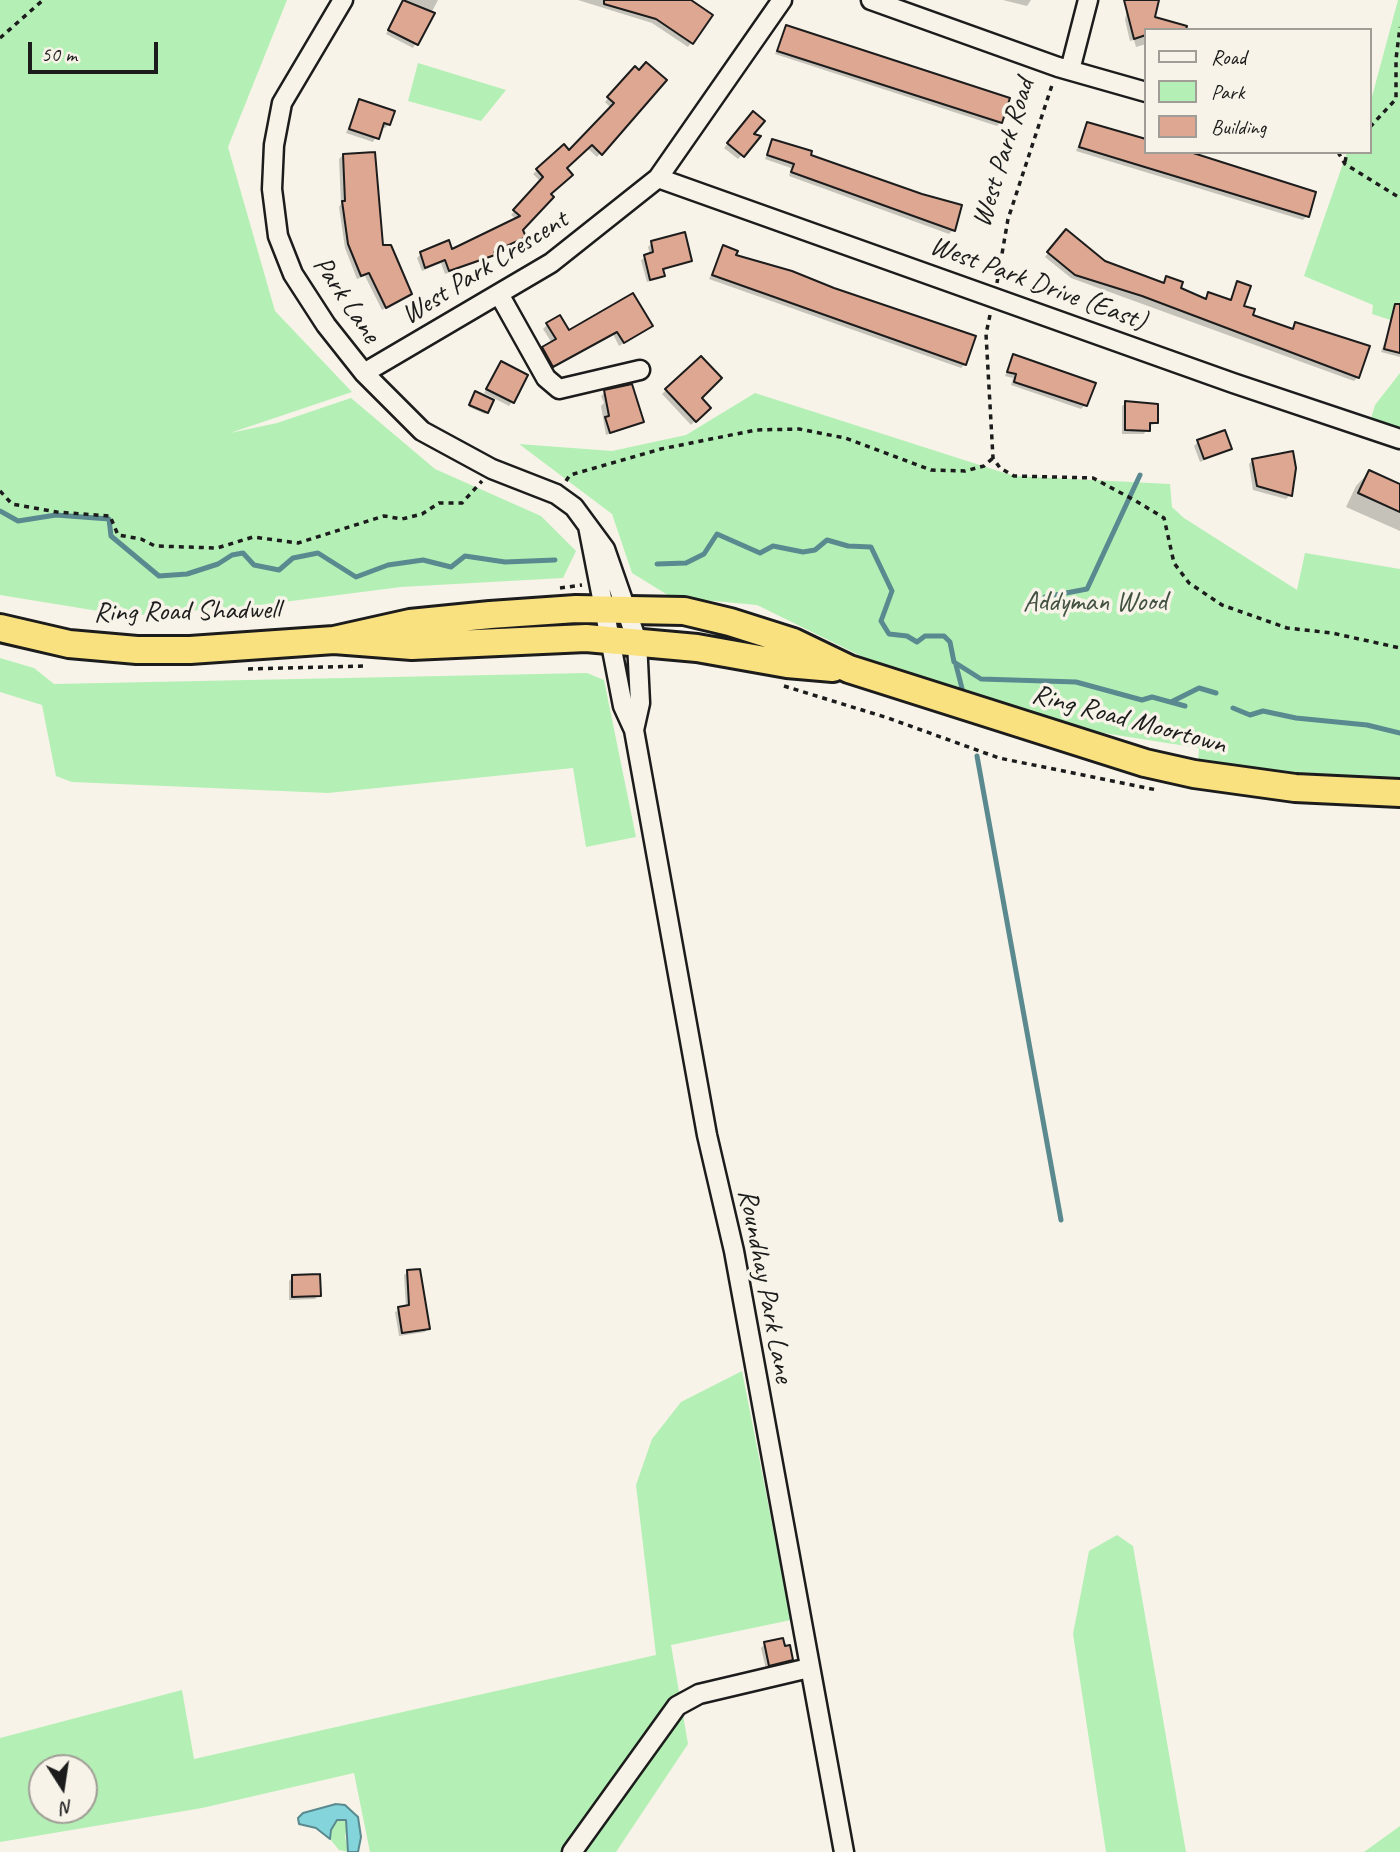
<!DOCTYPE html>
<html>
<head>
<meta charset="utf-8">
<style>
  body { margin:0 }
  #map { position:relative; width:1400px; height:1852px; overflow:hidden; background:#f7f3e8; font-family:Caveat,sans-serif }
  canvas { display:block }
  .legend { position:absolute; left:1144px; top:28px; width:228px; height:126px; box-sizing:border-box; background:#f7f3e8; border:2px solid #9f9d96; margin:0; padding:9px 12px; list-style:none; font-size:21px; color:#1c1c1c }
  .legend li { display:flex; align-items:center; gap:14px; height:35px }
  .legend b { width:35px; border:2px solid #9f9d96 }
  .north { position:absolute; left:28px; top:1754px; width:70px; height:70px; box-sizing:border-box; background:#f7f3e8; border:2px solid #9f9d96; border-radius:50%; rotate:168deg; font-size:19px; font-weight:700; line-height:28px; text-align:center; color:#1c1c1c }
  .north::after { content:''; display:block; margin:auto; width:24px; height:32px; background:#1c1c1c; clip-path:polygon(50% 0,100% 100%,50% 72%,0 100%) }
  .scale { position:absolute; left:28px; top:42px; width:130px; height:32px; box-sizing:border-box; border:4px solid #1c1c1c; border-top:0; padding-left:9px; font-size:21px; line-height:24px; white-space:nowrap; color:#1c1c1c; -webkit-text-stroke:5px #f7f3e8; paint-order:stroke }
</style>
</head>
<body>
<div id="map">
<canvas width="1400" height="1852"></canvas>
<ul class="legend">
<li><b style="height:9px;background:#f7f3e8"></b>Road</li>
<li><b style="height:19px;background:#b4f0b5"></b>Park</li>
<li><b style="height:19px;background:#dda792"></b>Building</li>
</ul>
<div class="north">N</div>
<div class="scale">50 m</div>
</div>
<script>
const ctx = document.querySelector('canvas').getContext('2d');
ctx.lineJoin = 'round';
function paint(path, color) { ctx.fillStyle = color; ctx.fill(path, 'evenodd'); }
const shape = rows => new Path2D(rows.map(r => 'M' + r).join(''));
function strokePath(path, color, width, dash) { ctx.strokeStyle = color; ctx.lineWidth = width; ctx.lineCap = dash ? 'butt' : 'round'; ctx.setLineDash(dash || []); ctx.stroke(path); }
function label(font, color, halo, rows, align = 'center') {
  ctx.font = font + ' Caveat,sans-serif'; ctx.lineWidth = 7; ctx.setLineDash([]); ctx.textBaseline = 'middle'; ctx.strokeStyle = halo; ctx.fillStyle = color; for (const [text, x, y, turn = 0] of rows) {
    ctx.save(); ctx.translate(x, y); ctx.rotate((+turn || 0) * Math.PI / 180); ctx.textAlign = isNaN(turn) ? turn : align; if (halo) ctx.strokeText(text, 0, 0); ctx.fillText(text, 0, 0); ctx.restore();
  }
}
paint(shape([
  [0,0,287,0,228,147,275,311,352,392,230,433,277,423,351,398,435,469,541,516,576,551,563,578,401,587,260,605,129,616,0,595],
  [1398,0,1400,0,1400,323,1372,314,1373,305,1304,276,1347,152,1370,152,1370,104],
  [418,63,506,90,481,121,408,101],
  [1400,373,1400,439,1368,429,1375,405],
  [755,393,1014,476,1170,484,1172,507,1184,518,1297,590,1305,553,1400,569,1400,778,1331,777,1198,763,1199,748,1097,732,916,683,757,605,671,597,632,573,612,514,519,444,612,451,686,435],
  [0,658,34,668,54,684,587,673,604,680,636,837,586,847,573,768,328,793,72,782,56,776,42,705,0,692],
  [742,1371,791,1620,671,1645,688,1744,616,1852,370,1852,354,1773,202,1808,0,1842,0,1738,182,1690,194,1759,656,1655,636,1485,652,1439,681,1402],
  [42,1768,84,1768,84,1810,42,1810],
  [1117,1535,1133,1546,1186,1852,1106,1852,1073,1634,1089,1551],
  [343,1819,348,1824,345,1836,348,1852,339,1850,330,1839,331,1830,337,1820],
  [1400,1826,1400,1852,1364,1852]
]), '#b4f0b5');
const water = shape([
  [336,1804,345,1805,358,1817,361,1837,358,1852,348,1852,346,1820,337,1820,331,1830,330,1839,316,1828,299,1824,298,1818,303,1813,336,1804]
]);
paint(water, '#83d4db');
strokePath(water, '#5a8a8f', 2);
paint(shape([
  [405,0,438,0,413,48,386,34],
  [578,0,688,0,711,15,688,47,652,23],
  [1003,0,1031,0,1027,6],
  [1129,0,1157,0,1153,18,1190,30,1146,30,1146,44,1136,47,1134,40,1130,41,1125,20],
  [787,27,1001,122,997,126,775,54],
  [635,68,664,80,597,157,587,148,564,168,521,230,524,237,521,241,492,254,489,258,445,274,441,263,422,271,417,258,421,254,451,251,516,219,511,215,541,182,533,174,563,146,569,153,611,108,605,102],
  [359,101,389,124,385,128,381,127,373,142,346,133],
  [749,117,742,155,738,159,724,148],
  [1087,124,1146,142,1146,152,1307,216,1303,220,1076,151],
  [773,141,808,156,953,230,949,234,789,176,791,168,765,159],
  [343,155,382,246,410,294,382,310,365,276,357,279,345,248,339,207,341,204,339,159],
  [1063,235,1104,263,1162,284,1167,278,1179,289,1204,300,1209,294,1229,301,1238,283,1242,307,1251,316,1291,331,1296,324,1358,377,1354,381,1071,278,1045,257],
  [652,243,690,260,662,271,663,275,659,279,647,282,641,260,650,255,648,247],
  [723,247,734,256,965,364,961,368,709,279],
  [1391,323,1400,325,1400,357,1381,352],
  [547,325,569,333,647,329,619,346,613,334,548,369,539,352,552,343,543,329],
  [1013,356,1085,405,1081,409,1011,385,1013,378,1005,376],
  [701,358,700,398,709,407,691,425,662,394],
  [501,363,512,402,509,406,484,393],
  [605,392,642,421,606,435,601,406,604,403,601,396],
  [474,395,492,401,485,414,469,407],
  [1126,403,1156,423,1148,427,1144,434,1122,434,1122,406],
  [1198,442,1229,449,1200,462,1194,446],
  [1253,460,1290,495,1286,499,1253,490,1249,464],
  [1369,472,1400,486,1400,531,1346,507,1356,486],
  [408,1272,428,1328,425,1332,399,1336,395,1312,406,1307,404,1275],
  [293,1277,319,1295,315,1299,289,1300,289,1281],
  [765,1644,791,1659,766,1669,761,1648]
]), '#0003');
strokePath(shape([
  [0,511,18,521,56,515,109,519,111,536,159,576,187,574,218,564,232,555,243,553,254,565,279,570,293,558,318,553,356,577,388,565,423,560,451,567,465,556,505,562,555,560],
  [657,564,686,563,704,554,717,534,760,553,773,546,803,552,815,550,827,540,848,546,871,547,892,591,881,621,889,634,907,636,917,642,925,636,944,636,950,642,954,662,981,679,1076,682,1142,700,1152,697,1185,706],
  [1045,597,1087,589,1140,475],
  [956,665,964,696],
  [1171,702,1199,688,1216,693],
  [1233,708,1250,715,1263,711,1296,718,1367,725,1400,733],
  [977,756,1061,1220]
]), '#5a8a8f', 5);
const building = shape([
  [403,0,435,13,418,45,388,30,403,0],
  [604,0,691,0,713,15,693,44,656,19,604,4,604,0],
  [1124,0,1159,0,1155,17,1187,26,1186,30,1146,30,1146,35,1134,39,1124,0],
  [786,25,1010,98,1002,123,777,51,786,25],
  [646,62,667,80,602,155,592,145,567,168,573,175,551,194,554,197,523,230,526,237,494,252,495,255,449,271,445,260,425,268,420,252,449,240,452,249,520,216,513,210,543,177,536,169,564,144,569,150,614,103,607,97,635,66,639,70,646,62],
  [359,99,395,111,390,125,384,123,379,139,349,129,359,99],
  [753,111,765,121,754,134,761,136,744,157,727,143,753,111],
  [1087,122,1146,139,1146,152,1190,152,1316,192,1309,217,1079,147,1087,122],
  [772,139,812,151,811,155,922,194,962,205,955,231,791,172,794,164,767,155,772,139],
  [375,152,383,245,391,245,412,294,386,308,369,273,361,276,348,244,342,201,345,201,343,154,375,152],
  [1066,229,1105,261,1164,283,1166,276,1183,282,1181,288,1206,299,1208,292,1231,300,1237,281,1251,286,1244,306,1255,309,1253,315,1293,329,1295,322,1370,346,1359,378,1142,296,1075,275,1047,252,1066,229],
  [685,232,692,261,663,269,665,276,650,280,644,255,653,252,651,241,685,232],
  [723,245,738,251,736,255,792,271,834,288,976,336,966,365,712,275,723,245],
  [633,293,653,326,624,343,617,332,553,367,542,347,556,339,546,323,560,315,569,330,633,293],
  [1395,304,1400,304,1400,353,1384,349,1395,304],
  [1013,354,1096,383,1087,406,1014,382,1016,374,1007,372,1013,354],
  [701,356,722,378,702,398,711,408,696,422,665,389,701,356],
  [501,361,528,375,514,403,486,389,501,361],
  [632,384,644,422,610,433,605,417,609,416,604,390,632,384],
  [475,391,494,400,488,413,469,405,475,391],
  [1125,401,1158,404,1158,423,1150,423,1150,431,1125,430,1125,401],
  [1225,430,1232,449,1204,459,1197,440,1225,430],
  [1293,451,1296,468,1292,496,1257,486,1252,459,1293,451],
  [1369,470,1400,484,1400,512,1358,493,1369,470],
  [420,1269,430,1329,402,1333,398,1307,409,1305,407,1270,420,1269],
  [320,1274,321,1296,292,1297,292,1275,320,1274],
  [783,1638,785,1646,790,1645,793,1660,769,1666,764,1642,783,1638]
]);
paint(building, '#dda792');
strokePath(building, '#1c1c1c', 2);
const minor = shape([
  [343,0,282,103,274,145,272,189,278,236,293,274,326,325,364,373,422,431,492,469,556,494,574,507,588,526,605,549,637,641,640,703,634,730],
  [871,0,1058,67,1146,92],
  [1070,70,1088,0],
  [658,178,1233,383,1400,439],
  [499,294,546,378,559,389,640,370],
  [364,373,551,263,658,178,782,0],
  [588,526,623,706,634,730,707,1135,734,1251,844,1852],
  [572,1852,677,1706,699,1694,809,1668]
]);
const highway = shape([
  [0,628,69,644,137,650,190,650,334,640,412,646,586,638,697,648,787,664,833,668],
  [334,640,410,623,490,615,576,609,684,611,730,622,793,642,849,669,1145,763,1194,774,1295,788,1400,793]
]);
strokePath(minor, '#1c1c1c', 23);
strokePath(highway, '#1c1c1c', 32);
strokePath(shape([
  [0,38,43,0],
  [1370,127,1396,99,1396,59,1400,27],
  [1338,152,1345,164,1400,198],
  [1345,162,1347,152],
  [997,283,1008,219,1053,82],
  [990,315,986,334,993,458,1000,468,1014,476,1093,478,1136,501,1164,518,1174,563,1189,583,1222,605,1287,628,1332,633,1400,648],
  [566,481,570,475,661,449,756,430,799,429,845,438,931,470,965,471,984,466,993,458],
  [0,491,12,504,57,512,110,516,118,535,141,539,155,546,217,548,253,537,298,543,384,516,402,519,422,514,439,503,462,503,482,481],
  [560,588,582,585],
  [248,669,367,666],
  [784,686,888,718,999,758,1157,790]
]), '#1c1c1c', 3.5, [5, 5]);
strokePath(minor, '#f7f3e8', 18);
strokePath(highway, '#fae180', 26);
label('28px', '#1c1c1c', '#f7f3e8', [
  ["West Park Road",1004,153,-73],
  ["West Park Crescent",485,268,-32],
  ["West Park Drive (East)",1038,284,20],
  ["Park Lane",346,300,56],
  ["Ring Road Shadwell",187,612,-1],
  ["Ring Road Moortown",1129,720,15],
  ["Roundhay Park Lane",765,1286,79]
]);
label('28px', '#425142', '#f7f3e8', [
  ["Addyman Wood",1095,603]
]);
</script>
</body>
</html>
